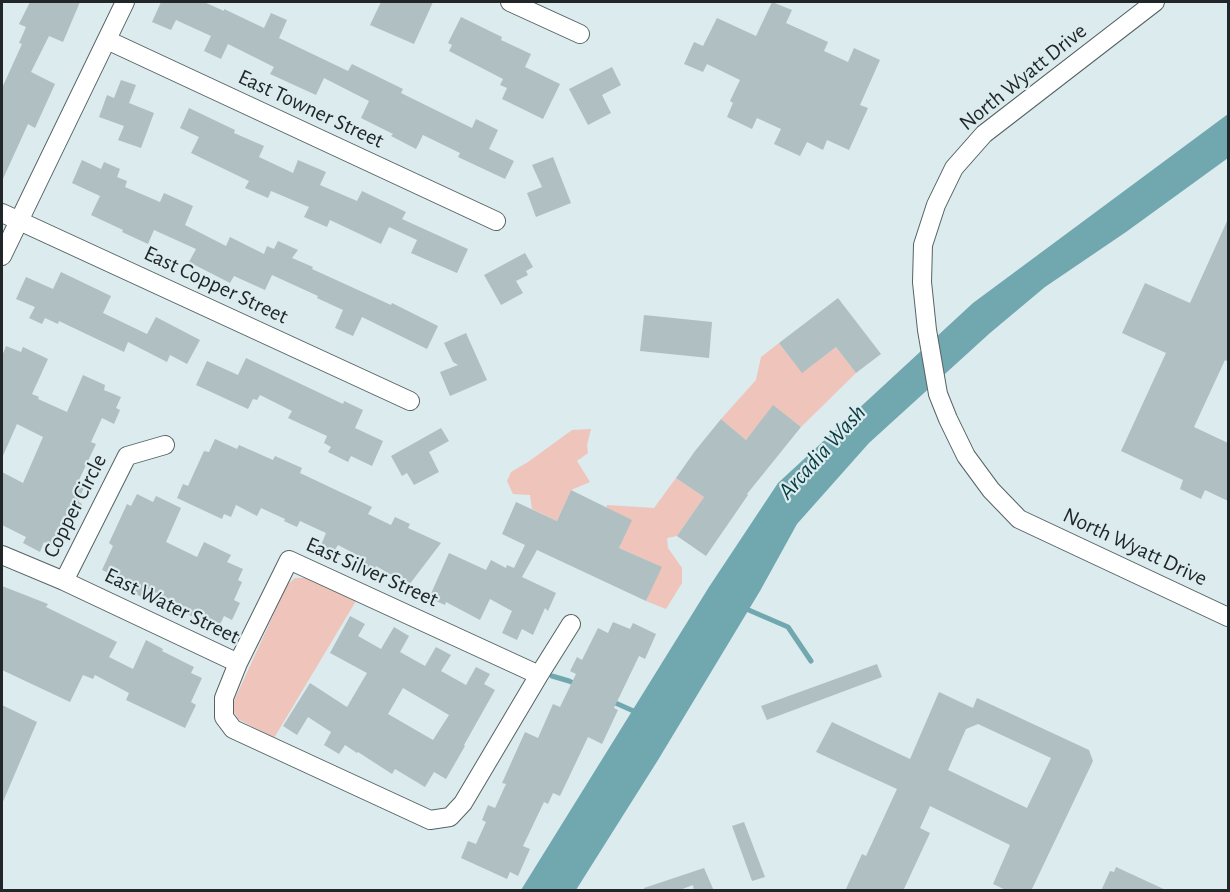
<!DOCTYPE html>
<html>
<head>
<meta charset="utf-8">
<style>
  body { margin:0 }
  #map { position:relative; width:1230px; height:892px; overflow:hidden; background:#dbebee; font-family:"Alegreya Sans",sans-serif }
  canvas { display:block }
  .frame { position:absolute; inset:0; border:3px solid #212728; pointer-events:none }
</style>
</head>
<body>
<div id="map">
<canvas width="1230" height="892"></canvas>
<div class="frame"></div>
</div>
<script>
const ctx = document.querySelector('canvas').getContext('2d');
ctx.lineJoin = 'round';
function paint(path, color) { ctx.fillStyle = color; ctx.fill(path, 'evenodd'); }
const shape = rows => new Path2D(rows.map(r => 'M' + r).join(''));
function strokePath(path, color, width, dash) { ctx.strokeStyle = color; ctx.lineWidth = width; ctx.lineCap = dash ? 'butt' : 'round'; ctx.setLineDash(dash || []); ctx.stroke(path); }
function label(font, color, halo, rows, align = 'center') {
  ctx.font = font + ' "Alegreya Sans",sans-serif'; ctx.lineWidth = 4.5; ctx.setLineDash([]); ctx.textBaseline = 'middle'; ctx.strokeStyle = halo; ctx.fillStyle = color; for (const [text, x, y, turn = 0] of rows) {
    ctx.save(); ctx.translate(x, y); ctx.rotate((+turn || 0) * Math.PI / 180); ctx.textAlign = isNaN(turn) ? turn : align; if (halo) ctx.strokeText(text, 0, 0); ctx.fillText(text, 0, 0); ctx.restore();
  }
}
paint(shape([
  [779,343,802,372,836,347,856,373,801,427,773,406,746,440,721,419,756,380,761,357],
  [591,429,587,445,588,453,577,461,590,482,571,490,557,521,532,509,530,495,513,494,507,481,511,472,528,462,572,430],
  [676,478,704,497,677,536,667,538,668,548,682,568,682,583,666,609,646,601,661,567,619,548,631,520,606,510,607,505,654,508],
  [295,578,307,578,356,601,274,738,238,719,234,712,234,701,287,585]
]), '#efc4ba');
paint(shape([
  [1228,114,1228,158,1126,232,1045,287,990,333,869,443,797,524,760,591,658,760,576,890,521,890,709,587,778,483,973,303]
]), '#71a8af');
strokePath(shape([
  [744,608,788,627,811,661],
  [552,676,569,681,578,685],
  [611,701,638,713]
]), '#71a8af', 5);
paint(shape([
  [30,2,80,2,63,42,49,36,31,72,55,84,35,128,28,124,2,181,2,88,22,44,19,43,26,27,19,24],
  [161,2,204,2,224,11,224,9,264,28,271,13,287,20,279,38,348,71,352,64,403,89,401,93,472,128,476,119,498,130,489,149,514,161,505,179,458,157,460,153,423,135,416,149,391,136,393,134,361,118,369,101,324,78,316,95,270,74,274,67,228,44,221,59,204,51,211,36,176,20,171,30,152,22],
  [381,2,433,2,414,44,370,25],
  [772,2,792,10,786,23,828,42,824,51,848,62,854,48,880,60,860,105,868,108,849,150,827,140,823,150,807,142,800,156,774,144,781,129,757,118,752,129,727,117,733,103,730,101,740,80,707,64,703,72,684,64,694,42,703,46,717,18,756,36],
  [461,17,502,37,501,40,531,54,525,67,560,84,543,119,502,99,507,88,500,85,503,79,449,51,452,45,448,43],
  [612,67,621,85,602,95,611,113,588,125,569,89],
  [121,80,136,85,129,103,154,113,141,148,118,140,124,126,99,117,107,95,114,98],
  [189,108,235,130,234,133,264,146,259,157,293,173,298,160,326,172,320,185,357,201,362,191,406,212,402,219,468,249,457,273,411,253,417,240,389,227,381,244,330,220,327,227,304,217,309,207,271,191,268,198,245,188,249,181,191,153,199,137,180,128],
  [553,157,571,203,536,217,527,193,542,187,532,165],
  [82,160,101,169,104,162,120,169,117,177,127,181,125,187,160,202,164,193,193,206,185,225,226,246,230,237,264,254,267,246,274,249,278,241,298,250,292,258,313,267,312,269,391,305,392,303,438,326,427,349,362,317,353,336,335,328,343,310,317,298,318,296,272,275,265,290,234,276,230,283,189,262,196,249,154,230,148,244,122,232,123,230,91,215,100,196,72,183],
  [1228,219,1228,362,1225,360,1194,427,1228,443,1228,501,1205,490,1201,499,1180,489,1183,480,1121,451,1166,353,1122,333,1145,283,1190,303],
  [525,253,533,267,526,271,528,275,516,281,523,293,501,305,484,275],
  [61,272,111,296,103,313,147,334,156,317,200,340,187,364,170,355,167,362,128,342,124,352,59,321,58,324,45,318,42,324,29,318,35,307,16,299,26,277,53,289],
  [838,298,881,354,856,373,836,347,802,373,779,343],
  [644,315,712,322,709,358,640,351],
  [466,333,487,380,450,396,440,372,458,365,453,362,444,343],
  [6,346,21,352,23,347,48,359,32,394,39,397,38,399,67,412,83,375,105,385,104,390,121,397,116,408,120,410,114,424,102,418,91,442,96,444,79,480,86,483,78,501,82,504,70,528,64,525,54,547,44,542,40,552,23,543,26,537,2,525,2,472,23,483,43,437,17,424,2,458,2,356],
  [246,358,343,404,344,401,363,410,355,428,383,441,372,466,351,456,348,462,328,452,331,447,324,443,327,436,288,418,292,411,260,395,257,400,253,399,248,409,196,385,207,361,238,375],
  [773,405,801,427,747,494,748,495,706,556,677,536,704,497,676,478,695,451,721,419,746,440],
  [441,428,449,441,429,452,439,472,414,485,407,473,402,476,391,456],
  [215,439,237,449,239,445,273,460,275,456,302,468,300,473,372,507,368,514,391,525,395,517,410,524,408,528,441,543,409,585,376,566,373,573,355,564,359,556,338,545,334,551,321,545,326,533,300,521,297,527,284,521,285,519,261,508,257,516,236,505,231,517,224,514,222,519,177,498,183,484,188,486,204,451,209,452],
  [571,490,632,520,619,548,662,567,646,601,537,550,522,577,556,593,548,611,545,608,533,635,522,629,517,640,502,633,512,611,490,599,480,620,446,602,445,605,429,598,449,553,486,570,491,560,506,568,507,565,514,568,525,545,502,534,516,502,557,521],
  [137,494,153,502,156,496,181,508,166,542,197,557,204,542,231,555,227,562,243,569,238,580,242,582,234,600,240,603,232,620,224,616,218,629,175,608,177,603,148,589,144,598,110,582,113,575,102,570,113,546,109,543,127,504,131,506],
  [2,586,48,604,46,607,117,642,109,657,133,669,146,640,163,649,162,651,194,667,191,673,202,678,191,702,196,705,185,728,126,700,129,693,95,675,93,679,83,675,70,702,2,670],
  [350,616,365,624,358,636,381,649,394,627,409,636,400,652,425,666,436,647,451,655,441,671,466,685,476,667,490,674,484,684,495,690,464,745,465,746,446,779,434,772,425,787,395,769,392,774,358,752,357,753,345,745,339,754,324,745,331,732,308,717,297,735,283,726,310,683,347,707,367,673,330,653],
  [403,688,449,715,433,740,388,714],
  [613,622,630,629,633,623,656,634,645,659,639,656,614,708,618,710,602,744,588,737,560,796,553,793,548,804,544,802,523,846,530,849,518,876,510,872,507,879,461,858,468,841,476,844,486,822,482,820,488,805,495,808,506,784,502,783,525,732,538,738,553,704,560,707,576,674,570,671,577,657,582,660,598,628,608,633],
  [877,664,882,677,767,720,761,706],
  [939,692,973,708,977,698,1089,750,1093,761,1031,891,1008,891,993,884,1010,845,930,806,920,828,930,833,903,891,845,891,862,854,866,856,897,789,816,752,832,722,910,759],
  [978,724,1051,758,1027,808,948,770,966,729],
  [2,705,37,722,2,804],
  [744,822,765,877,752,881,732,826],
  [1116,867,1168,891,1101,891,1110,871,1114,872],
  [704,868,714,891,694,891,693,885,677,891,644,891,644,888]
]), '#b0bfc1');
const street = shape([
  [510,2,580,34],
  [1155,2,984,134,954,168,936,205,923,245,922,282,927,330,938,394,948,419,966,456,991,490,1019,519,1228,617],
  [107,40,496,221],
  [2,213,410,401],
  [2,256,125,2],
  [2,555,64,581,238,663],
  [64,581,127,456,165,445],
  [539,675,289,560,238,663,224,698,224,717,233,729,430,820,450,817,463,803,539,675,571,624]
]);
strokePath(street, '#556364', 20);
strokePath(street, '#fff', 18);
label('22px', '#212728', '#dbebee', [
  ["North Wyatt Drive",1023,77,-39],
  ["East Towner Street",311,109,25],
  ["East Copper Street",216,285,25],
  ["Copper Circle",75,506,-63],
  ["North Wyatt Drive",1135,547,25],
  ["East Silver Street",372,572,24],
  ["East Water Street",172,606,26]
]);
label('italic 24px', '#063c42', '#dbebee', [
  ["Arcadia Wash",822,452,-48]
]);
</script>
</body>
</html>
